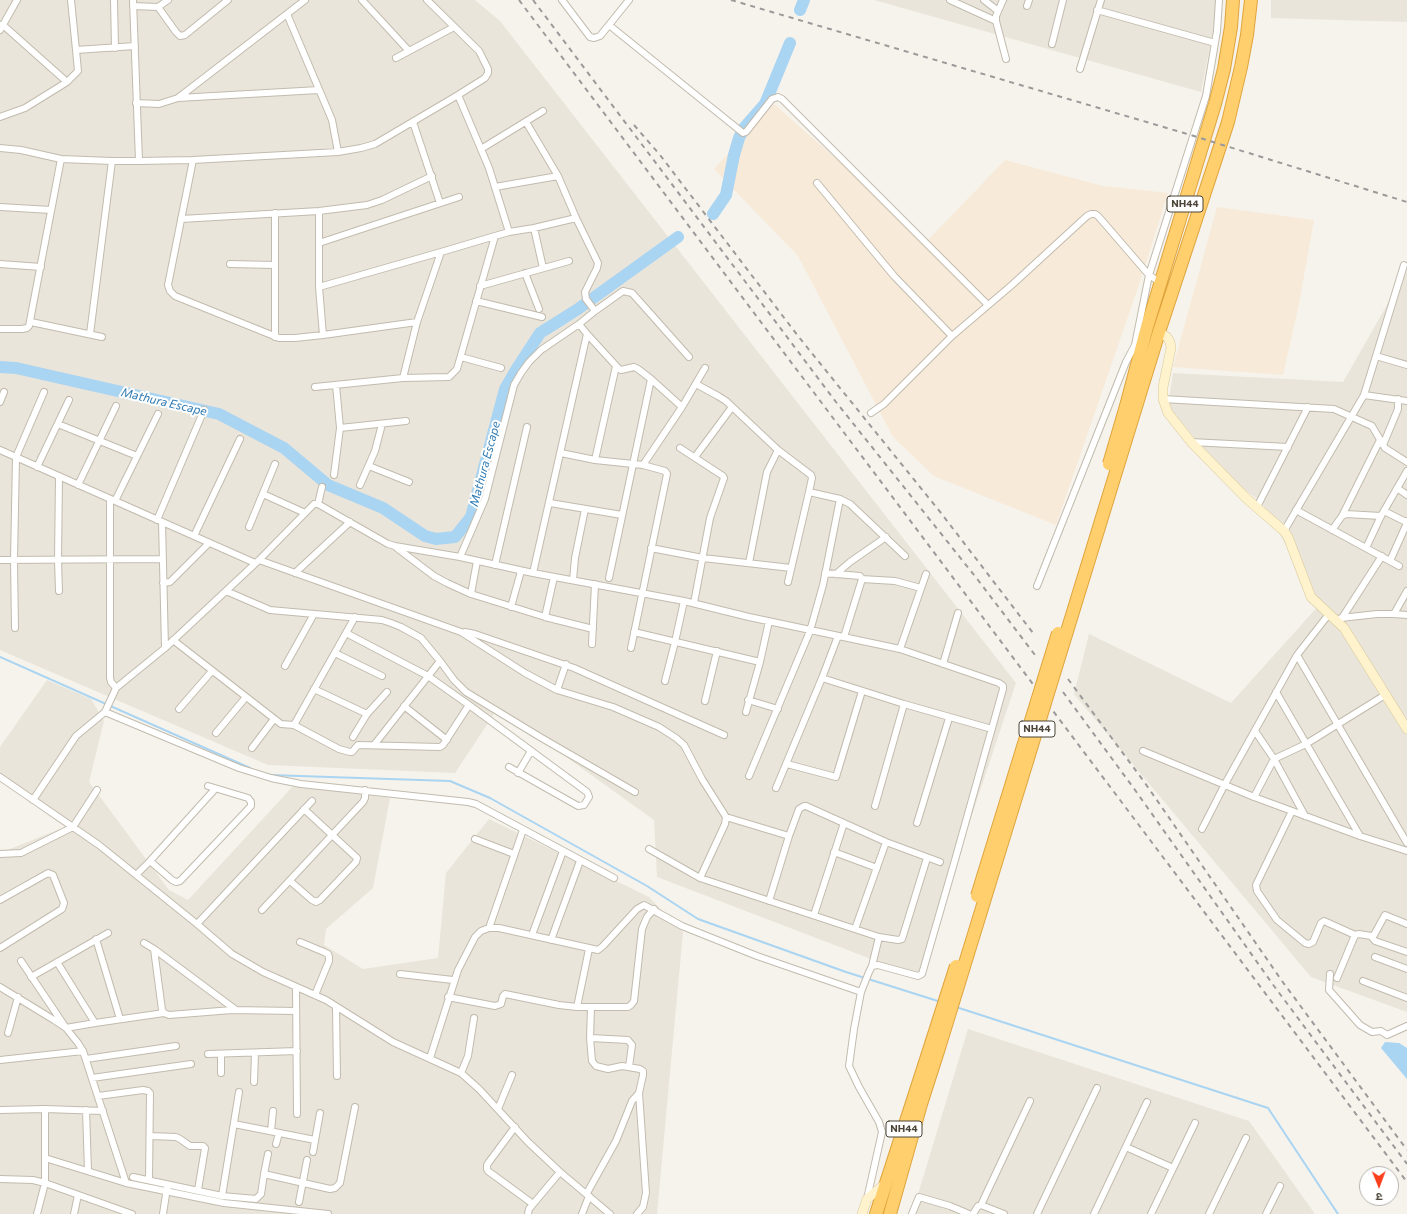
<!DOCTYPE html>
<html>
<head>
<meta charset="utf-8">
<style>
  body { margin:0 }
  #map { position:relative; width:1407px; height:1214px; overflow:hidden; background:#f6f3ec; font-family:Commissioner,"Noto Sans Devanagari",sans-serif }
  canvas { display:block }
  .north { position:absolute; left:1359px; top:1166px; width:40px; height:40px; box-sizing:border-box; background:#fff; border:1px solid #b7b4b0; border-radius:50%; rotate:179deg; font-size:11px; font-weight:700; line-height:16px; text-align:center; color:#4b4439 }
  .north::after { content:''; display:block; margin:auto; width:14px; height:18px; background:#fc3f1d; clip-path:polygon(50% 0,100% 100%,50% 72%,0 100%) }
</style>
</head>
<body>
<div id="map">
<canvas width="1407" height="1214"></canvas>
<div class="north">उ</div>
</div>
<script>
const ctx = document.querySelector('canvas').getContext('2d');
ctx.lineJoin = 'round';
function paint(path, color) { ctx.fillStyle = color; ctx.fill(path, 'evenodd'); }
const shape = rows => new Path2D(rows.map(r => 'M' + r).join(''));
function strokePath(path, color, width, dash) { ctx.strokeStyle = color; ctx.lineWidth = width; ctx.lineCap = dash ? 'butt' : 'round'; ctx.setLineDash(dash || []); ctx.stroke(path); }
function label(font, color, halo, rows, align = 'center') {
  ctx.font = font + ' Commissioner,sans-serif'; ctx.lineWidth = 4; ctx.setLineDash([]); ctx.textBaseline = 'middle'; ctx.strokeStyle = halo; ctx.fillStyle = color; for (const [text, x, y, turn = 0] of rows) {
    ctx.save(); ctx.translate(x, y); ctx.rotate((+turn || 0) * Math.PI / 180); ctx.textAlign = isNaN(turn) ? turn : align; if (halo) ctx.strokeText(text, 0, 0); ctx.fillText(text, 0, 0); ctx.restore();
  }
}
paint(shape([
  [0,0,475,0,500,21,1016,683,918,977,657,877,654,820,498,708,455,773,268,765,0,650],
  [874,0,1219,0,1201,92],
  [1271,0,1407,0,1407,22,1271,18],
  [1407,270,1407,1012,1311,977,1074,694,1089,634,1231,703,1320,604,1262,503,1225,474,1168,406,1173,373,1343,382],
  [47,680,91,699,104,721,89,782,169,890,188,900,294,785,390,798,373,888,326,929,324,945,363,969,438,958,446,873,489,819,649,897,683,932,657,1214,0,1214,0,853,65,827,0,780,0,747],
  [968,1029,1249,1121,1315,1214,912,1214]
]), '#eae5da');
paint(shape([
  [774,104,928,240,1005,160,1103,186,1168,193,1141,279,1056,525,934,476,893,437,798,256,714,169],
  [1217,207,1314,220,1299,304,1283,375,1173,367]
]), '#f7ead8');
paint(shape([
  [1385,1042,1399,1043,1407,1048,1407,1079,1381,1048]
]), '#a9d4f2');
strokePath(shape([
  [0,657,250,768],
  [269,775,450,781,490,798,647,886,698,919,846,972,941,1002],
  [956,1007,1268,1108,1338,1214]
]), '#a9d4f2', 2);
strokePath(shape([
  [800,10,804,0],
  [713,214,726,195,734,155,739,138,744,128,765,104,790,43],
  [0,367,16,368,219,414,284,448,328,485,383,508,425,536,436,539,455,537,471,517,505,389,516,370,540,333,578,309,678,237]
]), '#a9d4f2', 12);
const street = shape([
  [71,0,76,50],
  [114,0,115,48],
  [133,0,139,161,193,160,338,152,361,148,375,144,458,95,489,168,509,232,495,236,457,369,449,377,403,378,315,387],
  [362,0,409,51],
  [427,0,479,51,488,69,488,73,485,78,458,95],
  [562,0,590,37,594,38,600,36,629,0],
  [950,0,996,21],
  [984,0,998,11],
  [1003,0,996,16,996,21,1006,59],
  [133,6,158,7,168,0],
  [1027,6,1029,0],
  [158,7,176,32,180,36,185,35,228,0],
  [1097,10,1215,43],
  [287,14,332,120,338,152],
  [0,25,3,25,67,82,78,71,76,50,135,46],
  [609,25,743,133,746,132,772,99,778,97,782,99,988,305],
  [0,30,17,0],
  [1052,44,1063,0],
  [396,58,454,27],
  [1080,69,1101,0],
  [178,98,319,90],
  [136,103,159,104,178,98,305,0],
  [0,117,25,108,67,82],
  [413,122,440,203],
  [526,122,558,176],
  [0,148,21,150,61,159,112,161,139,161],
  [481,149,543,111],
  [193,160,168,285,170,291,175,296,279,338,295,338,323,335,417,322],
  [817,183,894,276,952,336],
  [495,187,558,176,576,218],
  [0,207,51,210],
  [319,211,319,287,323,335],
  [275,213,275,337],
  [181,219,319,211,367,205,382,200,432,176],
  [534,228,543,268],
  [319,243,459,197],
  [0,264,41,267],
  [230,264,275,265],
  [525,273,539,309],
  [480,286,569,261],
  [319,287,441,252],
  [476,301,542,317],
  [595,311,623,291,632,293,689,357],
  [31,322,102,337],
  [0,329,22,329,27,328,29,326,61,159],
  [90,334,112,161],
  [587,334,619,369,621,370,634,367,638,369,651,379,682,407],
  [1376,356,1404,265],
  [461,357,501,368],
  [403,378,417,322,441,252,495,236],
  [696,384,718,396,726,401,778,450,811,475,812,478,809,492,788,582],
  [1364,395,1407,401],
  [1163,399,1334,409,1372,426,1385,448,1407,462],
  [0,402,4,392],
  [871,413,884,404,952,336,1013,284,1087,216,1091,214,1095,214,1098,216,1149,275,1161,283],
  [58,424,137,456],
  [340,428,406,421],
  [1191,442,1288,447],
  [1383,445,1398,409,1398,399],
  [680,448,723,476,724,478,710,518,694,603],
  [0,450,255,563],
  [561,453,595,460,643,465,665,471,667,474,631,648],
  [695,457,732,407],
  [595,460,616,366],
  [643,465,682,407,705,368],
  [369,466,409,482],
  [37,467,69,400],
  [334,475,340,428,336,385],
  [59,476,58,560,59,591],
  [78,485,116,406],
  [360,485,375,451,382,424],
  [1397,488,1407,495],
  [263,494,305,513],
  [110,499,110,678,111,682,116,688],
  [840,499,850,504,905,556],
  [115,501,158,414],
  [550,503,622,515],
  [318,504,322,487],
  [1257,507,1308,407],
  [1296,510,1399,566],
  [1384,511,1404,521,1407,521],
  [1342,516,1380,440],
  [157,520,204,410],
  [162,522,165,648],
  [249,527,275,464],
  [1332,530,1342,516,1346,514,1381,516],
  [1284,531,1364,395,1376,356,1407,365],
  [194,536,240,439],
  [397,548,434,576,447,583,471,594,545,617,593,629],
  [651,548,703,558,791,568],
  [1366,548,1381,516,1407,471],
  [460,557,485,499,514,385,521,373,529,362,541,350,579,324,595,311,586,299,585,292,597,268,598,263,576,218,534,228,509,232],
  [0,560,163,559],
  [259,560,461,632,525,673,557,690,613,707,659,727,676,738,684,745,702,779,726,817,725,824,700,878],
  [1390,561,1407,523],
  [749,563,767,472,778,450],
  [495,565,527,427],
  [295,573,350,522],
  [533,573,587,334,579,324],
  [825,573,860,576,862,579,844,637],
  [836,574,850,562,886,537],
  [609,578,651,379],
  [862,579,895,581,921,588],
  [573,580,575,558,585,509],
  [163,583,170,582,209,543],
  [1037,586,1126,362,1135,345,1149,275,1206,96,1217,31,1219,0],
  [226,591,270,610,382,620,391,623,401,627,421,638,440,661,454,680,466,692,540,737,635,792],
  [471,594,477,561],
  [511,607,521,571],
  [1329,614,1297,655,1407,843],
  [1394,614,1407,591],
  [545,617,554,577],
  [1341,618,1377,614,1394,614,1407,615],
  [1342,618,1382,556],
  [15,628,14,560,16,457,44,392],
  [465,632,475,634,574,668,724,735],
  [634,632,760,662],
  [346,633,428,676,469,705,587,792,588,794,589,797,584,805,578,806,509,767],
  [173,640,281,724,294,725,339,749,350,752,352,752,358,745,440,747,443,745,469,705],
  [592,644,595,584],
  [900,649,926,574],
  [335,653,382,676],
  [943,664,958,613],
  [285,666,314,614],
  [822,678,904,704,992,729],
  [665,681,675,642,684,601],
  [314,689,367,714],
  [557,690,566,664],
  [1276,692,1360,836],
  [748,700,778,709],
  [705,701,717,651],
  [404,706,447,740],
  [179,709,212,671],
  [105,712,239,768,271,778,301,784,468,802,476,804,614,878],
  [746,712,760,662,769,621],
  [294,725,355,617],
  [1255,731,1274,759,1305,816],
  [216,733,246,697],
  [353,737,367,714,387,692],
  [374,745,440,661],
  [252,748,274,719],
  [1143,751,1254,797,1360,836,1407,851],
  [787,764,836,777,862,691],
  [518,773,531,751],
  [749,776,810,631,823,585,840,499,809,492],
  [0,777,99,845,197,924,232,954,263,972,326,1000,393,1042,461,1073,479,1089,528,1142,560,1172,610,1214],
  [776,788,822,678,838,636],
  [1254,797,1274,759,1306,744,1385,695],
  [33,800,76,736,105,712,116,688,165,648,259,560,314,504,318,504,388,544,395,546,460,557,533,573,684,601,749,617,900,649,999,683,1003,686,1003,689,955,860,922,974,918,976,878,965,872,966,869,972,861,992,854,1029,849,1066,859,1087,879,1122,882,1132,867,1199],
  [875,806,904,704],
  [1292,811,1256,885,1257,891,1277,920,1305,943,1309,944,1313,942,1321,923,1324,921,1355,935],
  [726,817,789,836],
  [917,823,949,718],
  [1202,829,1225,784,1297,655],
  [475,839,514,854],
  [649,849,700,878,879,937,898,940,902,939,927,858],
  [834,852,877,868],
  [0,854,21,853,73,827,97,790],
  [150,861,215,789],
  [136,875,150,861,172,880,176,882,180,881,251,806,251,802,248,798,208,786],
  [290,881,312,900,316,902,320,900,356,862,357,858,304,809],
  [0,900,48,873,53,875,64,903,62,909,0,948],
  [769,901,789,836,799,809,804,806,806,806,886,842,940,862],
  [262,910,363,802,365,798,365,790],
  [814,915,844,823],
  [197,924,312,801],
  [489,928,523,830],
  [855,929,886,842],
  [532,935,563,851],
  [1371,936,1375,941,1407,952],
  [96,939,120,1019],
  [551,940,580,861],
  [300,942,324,952,328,954,329,957,329,961,315,995],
  [144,943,154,949,236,1010],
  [154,949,162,1010,164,1013,169,1015,232,1010,296,1011],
  [1375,957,1407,969],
  [21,961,66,1028,95,1023,164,1013],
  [57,962,95,1023],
  [872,966,879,937],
  [400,974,453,980],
  [1330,974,1329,990,1360,1025,1372,1032,1381,1031,1387,1035,1407,1026],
  [31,977,108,933],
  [1337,978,1355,935,1359,934,1371,936,1374,935,1385,915,1407,924],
  [1363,981,1407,998],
  [0,987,54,1020,66,1028,78,1043,83,1051,126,1183,224,1203,328,1214],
  [296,987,297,1114],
  [448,997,495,1006,501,1004,503,996,505,994,559,1005,577,1007,628,1007,631,1005,634,1001,642,929,647,917,654,909],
  [336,1007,337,1076],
  [577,1007,589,949],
  [591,1007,590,1038,628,1040,632,1045,629,1067],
  [8,1033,18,997],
  [590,1038,592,1061,596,1066,608,1069,622,1066,640,1069,643,1071,643,1075,639,1093,646,1193,643,1207,637,1214],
  [208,1054,297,1051],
  [221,1054,221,1073],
  [430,1058,458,970,475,937,481,931,489,928,499,928,598,950,603,946,637,909,644,905,682,926,757,956,861,992],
  [86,1059,176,1046],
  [0,1060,83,1051],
  [461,1073,468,1056,474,1018],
  [92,1078,191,1064],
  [254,1082,255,1053],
  [98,1096,143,1090,148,1091,150,1093,149,1180],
  [498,1109,512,1075],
  [0,1110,45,1109,103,1111],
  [86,1110,88,1171],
  [234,1124,315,1140],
  [515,1127,489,1162,487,1165,487,1169,488,1171,533,1204],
  [271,1131,273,1111],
  [150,1136,176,1137,180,1139,190,1146,203,1146,205,1148,198,1190],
  [276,1144,279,1133],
  [1126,1147,1173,1168],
  [313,1152,320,1113],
  [45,1158,126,1183],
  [264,1174,268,1154],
  [133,1177,222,1196,239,1092],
  [0,1179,33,1180,45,1183,132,1214],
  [587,1193,616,1141,632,1101,639,1093],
  [222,1196,256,1199,261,1194,264,1174,330,1189,335,1188,340,1183,355,1107],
  [299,1202,307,1160],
  [981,1205,1030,1101],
  [37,1214,45,1183,45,1109],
  [74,1214,78,1195],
  [163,1214,167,1188],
  [528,1214,529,1209,560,1172],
  [582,1214,589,1196],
  [912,1214,919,1197,950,1206,969,1214],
  [973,1214,978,1206,981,1205,1004,1214],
  [1037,1214,1097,1088],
  [1094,1214,1147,1102],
  [1151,1214,1195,1123],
  [1209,1214,1246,1138],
  [1266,1214,1280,1186]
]);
const secondary = shape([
  [1159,332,1167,337,1170,342,1171,348,1163,387,1163,399,1168,413,1191,442,1247,499,1284,531,1288,537,1311,597,1344,628,1407,729],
  [862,1214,867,1199,886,1183]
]);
const highway = shape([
  [1126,406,1147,327,1215,104,1224,69,1231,27,1233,0],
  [1135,410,1159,332,1228,122,1241,67,1247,35,1251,0],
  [876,1214,931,1044],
  [890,1214,921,1104,939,1048]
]);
strokePath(street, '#c2bbae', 8);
strokePath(secondary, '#d6c79b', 10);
strokePath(highway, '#e0a43c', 14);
strokePath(street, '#fff', 6);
strokePath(secondary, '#fff3cd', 9);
strokePath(highway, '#ffcf6e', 12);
strokePath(shape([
  [519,0,1407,1182],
  [533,0,836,402,978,580,1035,655],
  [731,0,1184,133,1407,202],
  [634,125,660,155,798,336,941,513,1033,633],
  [1068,679,1145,783,1282,981,1407,1150],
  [1063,692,1135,790,1274,986,1407,1164]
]), '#9a9a9a', 2, [5, 5]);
const highwayBridge = shape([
  [1109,464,1126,406],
  [977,896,1058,633],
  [931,1044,956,966],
  [939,1048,1135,410]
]);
strokePath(highwayBridge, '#e0a43c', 14, []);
strokePath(highwayBridge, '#ffcf6e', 12);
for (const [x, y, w] of [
  [1185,204,36],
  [1037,729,36],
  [904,1129,36]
]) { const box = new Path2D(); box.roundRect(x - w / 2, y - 8, w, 16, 3); ctx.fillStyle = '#fff'; ctx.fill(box); strokePath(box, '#4b4439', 1); }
label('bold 10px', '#4b4439', null, [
  ["NH44",1185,204],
  ["NH44",1037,729],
  ["NH44",904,1129]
]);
label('italic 12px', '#2e7ab2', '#fff', [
  ["Mathura Escape",164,402,13],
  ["Mathura Escape",485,464,-75]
]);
</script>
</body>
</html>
